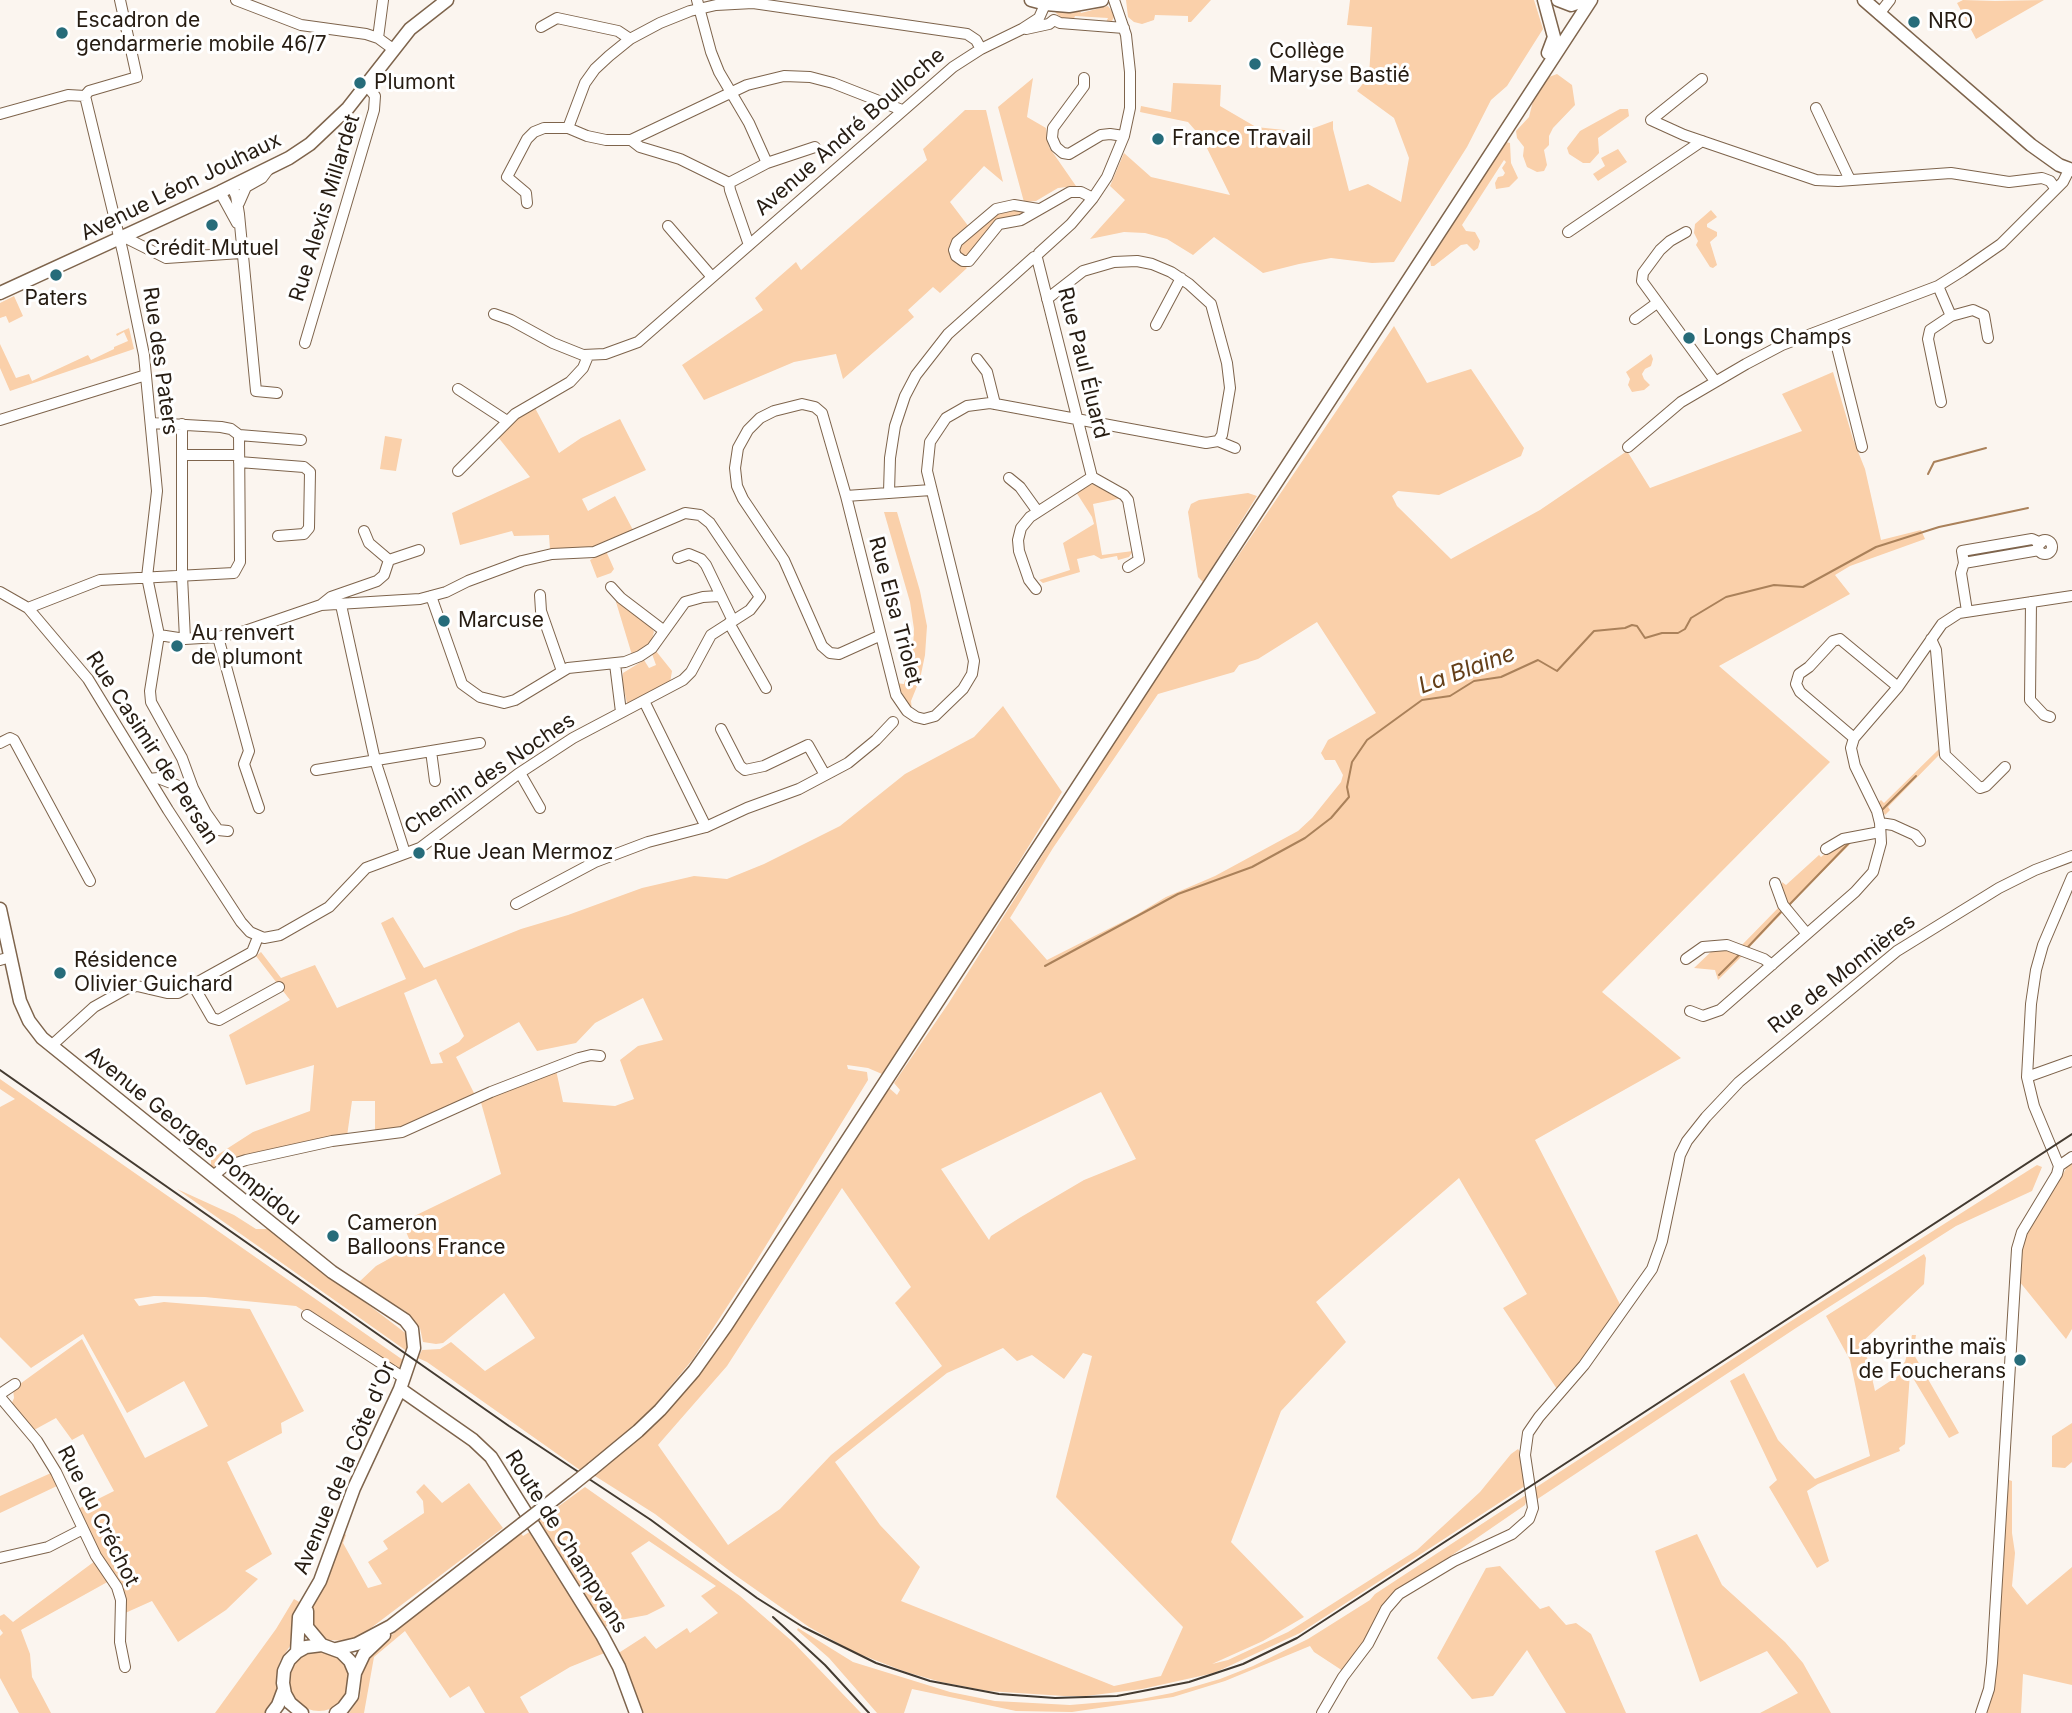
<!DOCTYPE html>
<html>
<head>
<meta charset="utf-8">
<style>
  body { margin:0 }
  canvas { display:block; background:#fbf5ef }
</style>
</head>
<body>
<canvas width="2072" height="1713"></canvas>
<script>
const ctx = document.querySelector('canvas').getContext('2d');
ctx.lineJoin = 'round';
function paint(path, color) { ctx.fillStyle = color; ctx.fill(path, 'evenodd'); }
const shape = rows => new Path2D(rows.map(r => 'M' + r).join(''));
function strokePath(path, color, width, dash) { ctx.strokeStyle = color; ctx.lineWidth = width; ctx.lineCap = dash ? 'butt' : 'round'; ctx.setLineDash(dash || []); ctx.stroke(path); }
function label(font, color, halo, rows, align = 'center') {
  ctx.font = font + ' Inter,sans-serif'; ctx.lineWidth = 6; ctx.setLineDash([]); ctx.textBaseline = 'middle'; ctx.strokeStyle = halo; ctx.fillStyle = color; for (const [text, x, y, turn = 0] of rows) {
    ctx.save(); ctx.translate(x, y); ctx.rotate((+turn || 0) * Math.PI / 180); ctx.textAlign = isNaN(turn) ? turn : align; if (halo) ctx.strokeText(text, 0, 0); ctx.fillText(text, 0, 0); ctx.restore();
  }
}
paint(shape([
  [1126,0,1211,0,1191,22,1188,22,1188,16,1155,15,1154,20,1142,24,1134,22,1128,17],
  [1350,0,1534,0,1543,29,1507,86,1491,100,1467,147,1394,262,1372,263,1331,258,1299,264,1263,273,1214,237,1193,255,1167,239,1145,233,1124,232,1090,239,1125,200,1110,186,1124,153,1151,177,1230,195,1202,138,1188,122,1140,112,1141,106,1171,112,1173,83,1221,85,1220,106,1256,127,1303,132,1333,121,1333,129,1349,191,1368,184,1401,202,1409,158,1394,118,1357,91,1369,76,1372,27,1347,25],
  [1963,0,1995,1,2044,0,1976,39,1957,3],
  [1108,6,1115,15,1112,21,1105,24,1108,18,1075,16,1073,21,1063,20,1055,12,1080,11,1081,13],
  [1557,74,1572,85,1575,105,1553,128,1549,136,1549,145,1544,150,1547,165,1544,171,1537,172,1527,167,1523,156,1524,147,1517,138,1516,131,1529,117,1533,101,1540,88,1549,77],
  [1033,78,1027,117,1046,128,1049,147,1076,186,1058,188,1036,201,1024,202,998,107],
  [1620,109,1628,109,1629,116,1598,138,1599,153,1590,163,1583,163,1569,154,1567,148,1580,131],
  [965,110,986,110,1003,182,984,166,950,202,969,227,955,240,957,260,967,268,940,293,933,287,908,310,914,317,843,379,836,354,794,362,704,400,682,365,763,310,755,298,796,262,801,270,927,160,923,149],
  [1506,142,1510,143,1511,163,1518,178,1509,187,1496,189,1495,183,1498,177,1503,176,1505,173,1502,168,1506,162,1504,160,1462,225,1466,231,1475,232,1480,241,1478,248,1474,251,1467,244,1461,245,1434,266,1431,266,1430,260],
  [1618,149,1627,162,1598,181,1593,174,1605,166,1601,158],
  [1005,208,1031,212,1005,220,973,254,962,259,956,248,958,245],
  [1711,210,1717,217,1707,224,1707,227,1717,232,1717,236,1710,242,1717,265,1713,268,1710,267,1696,245,1698,241,1694,233,1695,224],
  [14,296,23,316,9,323,6,316,0,318,0,303],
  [1394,326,1427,383,1471,369,1524,448,1521,456,1439,495,1398,491,1392,496,1397,506,1451,559,1540,510,1627,451,1650,488,1802,431,1782,394,1833,372,1853,439,1865,469,1881,540,1921,530,1925,539,1850,566,1835,575,1850,594,1719,666,1830,762,1602,992,1681,1058,1535,1140,1624,1312,1563,1398,1503,1308,1527,1294,1459,1178,1316,1302,1346,1342,1281,1411,1231,1542,1304,1617,1263,1641,1212,1664,1228,1660,1288,1632,1417,1550,1480,1492,1511,1454,1518,1449,1522,1454,1528,1484,1300,1633,1214,1673,1142,1689,1086,1696,1064,1696,988,1691,941,1682,906,1672,854,1652,809,1627,735,1575,655,1514,595,1476,654,1426,694,1380,888,1087,897,1095,900,1090,894,1083,948,1004,1149,687],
  [1317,622,1376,713,1328,740,1321,753,1325,760,1335,760,1343,775,1341,782,1312,818,1298,831,1215,876,1166,897,1136,915,1047,960,1010,918,1053,848,1158,694,1234,672,1239,665,1258,659],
  [1101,1092,1136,1159,1084,1180,1021,1217,991,1236,989,1240,941,1169],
  [842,1188,911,1287,895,1303,942,1366,831,1455,780,1509,728,1545,658,1445,727,1366],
  [1003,1348,1017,1361,1032,1355,1064,1379,1083,1353,1092,1356,1056,1497,1183,1627,1161,1676,1114,1686,901,1601,920,1567,880,1525,835,1462,947,1373],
  [129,328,134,349,10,391,0,368,0,344,16,378,29,374,32,381,88,355,91,360,114,349,114,347,128,341,124,332,117,336,116,334],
  [1651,354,1653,359,1651,366,1645,369,1642,374,1644,379,1650,385,1644,390,1632,392,1628,385,1630,379,1626,372],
  [535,408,559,453,581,438,620,419,646,470,582,499,588,511,615,496,633,530,583,551,550,550,549,535,514,536,512,531,460,545,452,513,530,477,498,437,521,415],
  [385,436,402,439,396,471,380,469],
  [1092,484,1122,498,1093,504,1102,555,1133,551,1129,557,1118,560,1117,556,1101,559,1094,555,1077,559,1080,572,1043,583,1039,580,1070,570,1063,543,1094,524,1092,517,1076,492],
  [1248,493,1257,496,1203,582,1198,577,1188,512,1191,504,1199,500],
  [884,512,897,512,920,591,927,626,925,655,920,679,911,701,912,710,896,683,904,684,913,649,914,629,910,602],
  [606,551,614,569,611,573,597,578,590,560],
  [617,600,651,626,654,632,651,642,632,655,616,602],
  [656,651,672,671,670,683,629,704,627,703,622,681,623,673,644,660,649,668,656,665,652,654],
  [1003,706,1062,792,979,927,882,1074,868,1068,847,1065,848,1069,867,1072,868,1080,749,1273,693,1359,645,1417,580,1470,427,1362,418,1358,422,1350,440,1349,451,1342,485,1371,535,1338,504,1293,443,1343,436,1344,423,1342,420,1328,405,1311,358,1283,376,1266,412,1246,402,1222,501,1174,480,1099,556,1070,563,1102,615,1106,634,1099,620,1060,638,1046,663,1040,643,998,595,1023,576,1043,537,1051,519,1022,456,1057,476,1097,403,1128,375,1133,375,1101,352,1101,347,1136,215,1169,211,1166,211,1159,253,1132,310,1111,314,1065,246,1085,229,1035,290,1000,256,956,261,952,281,978,315,965,337,1008,406,979,381,923,393,917,424,968,521,929,568,915,642,888,694,876,727,879,764,864,840,826,905,774,974,737],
  [436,979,464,1036,459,1042,439,1053,443,1063,431,1064,404,993],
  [1939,749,1940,754,1888,807,1890,810,1885,815,1877,804,1881,800,1884,803],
  [1856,838,1789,906,1781,897,1782,882,1786,885,1819,855,1821,857,1826,853,1828,855,1840,843],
  [1780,906,1784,911,1747,950,1740,947],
  [1716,947,1745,953,1718,980,1715,970,1694,968],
  [0,1079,403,1360,398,1371,296,1306,205,1297,154,1296,134,1299,139,1306,164,1302,250,1309,304,1411,281,1423,282,1433,227,1462,272,1554,245,1571,258,1579,226,1610,178,1642,152,1601,123,1614,78,1509,114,1491,83,1434,72,1440,56,1418,34,1430,11,1405,14,1398,13,1389,82,1339,145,1458,208,1426,184,1381,127,1413,83,1334,31,1368,0,1337,0,1107,15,1099,0,1089],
  [2072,1163,2072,1329,2066,1339,2019,1281,2022,1243,2067,1167],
  [2037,1165,2042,1167,2032,1191,1956,1226,1796,1328,1536,1500,1532,1490,1777,1330],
  [177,1189,234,1215,256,1229,269,1229,408,1335,408,1352],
  [1924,1254,1926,1258,1924,1284,1860,1344,1868,1360,1875,1391,1901,1374,1899,1366,1905,1362,1912,1335,1916,1335,1913,1353,1959,1433,1949,1438,1910,1373,1905,1444,1899,1448,1900,1451,1818,1484,1807,1491,1829,1561,1817,1568,1769,1487,1777,1480,1730,1381,1744,1373,1778,1440,1815,1479,1870,1456,1850,1360,1826,1316],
  [2072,1423,2072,1462,2065,1468,2052,1467,2052,1436],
  [51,1473,57,1486,0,1513,0,1496],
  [2009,1480,2012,1481,2012,1533,2015,1553,2012,1586,2027,1605,2072,1567,2072,1685,2023,1674,2021,1713,1986,1713,1990,1704],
  [469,1483,503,1528,363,1634,348,1641,328,1640,319,1635,311,1624,312,1608,343,1531,346,1535,343,1543,368,1588,382,1584,368,1562,388,1549,383,1541,424,1513,423,1501,416,1492,424,1484,442,1503],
  [585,1487,740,1596,793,1642,861,1713,639,1713,617,1654,645,1636,656,1649,687,1628,690,1633,718,1613,701,1596,716,1586,649,1541,631,1553,665,1606,647,1615,620,1620,603,1628,537,1522],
  [1529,1493,1525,1505,1394,1595,1363,1646,1343,1671,1314,1652,1310,1646,1225,1681,1173,1697,1072,1712,1016,1711,912,1689,904,1713,877,1713,829,1658,797,1630,798,1628,853,1662,950,1692,995,1701,1070,1705,1141,1699,1172,1693,1220,1679,1253,1666,1308,1639,1370,1600,1375,1594],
  [531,1531,607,1652,570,1667,520,1697,529,1713,485,1713,469,1686,450,1698,405,1631,374,1657,364,1713,349,1713,360,1697,361,1669,374,1649,520,1532,523,1536],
  [1697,1534,1722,1585,1785,1642,1803,1663,1831,1713,1760,1713,1798,1693,1767,1651,1700,1682,1655,1551],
  [95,1561,111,1580,21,1630,30,1654,32,1677,51,1713,19,1713,0,1678,0,1636,3,1633,0,1629,0,1616,4,1614,13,1622],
  [1500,1566,1540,1609,1549,1606,1566,1625,1576,1623,1591,1634,1626,1713,1566,1713,1527,1650,1493,1696,1472,1699,1437,1658,1486,1568],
  [294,1599,301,1603,294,1615,292,1643,280,1661,277,1672,278,1689,270,1708,265,1713,215,1713,276,1629],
  '289 1681a30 30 0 1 1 60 0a30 30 0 1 1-60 0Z'
]), '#fad0aa');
strokePath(shape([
  [1928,474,1934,462,1986,448],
  [1883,809,1916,776],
  [1789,905,1850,842],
  [1747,948,1781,912],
  [1045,966,1178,894,1252,867,1305,838,1331,818,1349,797,1347,787,1352,762,1367,740,1422,700,1450,696,1474,681,1501,677,1538,660,1557,671,1594,631,1625,628,1632,625,1637,626,1645,638,1662,633,1678,633,1685,629,1691,618,1726,597,1774,585,1803,587,1876,547,1939,527,2028,508],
  [1719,975,1740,954]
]), '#aa815a', 2);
const minor = shape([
  [236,0,301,25,366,34,378,38,393,49],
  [697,0,711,52,719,72,749,123,767,163],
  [1879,14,1890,0],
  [541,27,557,18,618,31,630,39],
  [1026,29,1049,24,1054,20,1060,23,1124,28],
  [378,38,383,0],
  [1084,78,1084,86,1053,128,1052,138,1056,147,1063,153,1069,154,1101,135,1110,134,1124,136],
  [1702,79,1651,120,1684,135,1816,180,1838,181,1951,173,2009,182,2042,178,2050,181,2055,188],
  [85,96,123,253,144,355,157,491,147,577,159,635],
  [1816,108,1850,180],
  [0,114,68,95,85,96,89,91,137,77,120,0],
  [568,128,585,83,595,69,609,56,630,39,660,23,690,11,716,5,753,3,967,34,976,40,981,49],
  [631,140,640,147,680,159,729,183],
  [729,183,767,163,815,147],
  [729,183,730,190,749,245],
  [232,187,236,196,239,214,256,391,277,393],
  [220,192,237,223],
  [239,203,246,187,262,178,268,170],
  [527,203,526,193,507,177,527,139,534,132,544,128,568,128,587,136,606,140,631,140,747,85,784,76,810,77,833,83,902,110],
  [1038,209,1014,205,996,209,957,242,954,250,956,256,963,261,969,261,999,224,1021,220,1070,192,1081,192,1093,198],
  [668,226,712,277],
  [1568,232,1702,141],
  [1686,232,1670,241,1660,250,1643,273,1642,281,1715,381],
  [124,237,166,258,241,253],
  [1039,253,1071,224,1093,198,1107,177,1124,136,1130,108,1130,72,1126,35,1114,0],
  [1037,258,1092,477,1124,495,1128,500,1139,560,1128,567],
  [1938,286,1951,316],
  [1047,299,1083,271,1114,262,1137,261,1152,264,1171,272,1189,284,1211,304,1227,363,1230,388,1222,435,1218,441],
  [494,314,511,320,553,343,583,355,605,354,638,342,953,67,981,49,1022,29,1039,18,1047,0],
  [1635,319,1657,303],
  [1156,325,1181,278],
  [1832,327,1862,447],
  [305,343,374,110,375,96,367,86],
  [977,359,987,372,995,404],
  [458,389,507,421],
  [1941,402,1928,339,1930,330,1951,316,1973,310,1984,315,1988,338],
  [0,420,146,375],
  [151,423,221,427,231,429,239,435,301,440],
  [182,424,182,576,185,639],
  [1218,441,1235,448],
  [1628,447,1681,402,1746,364,1782,345,1938,286,1962,271,2001,244,2063,182,2069,170],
  [183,455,239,455],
  [239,462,304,467,310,472,309,528,304,534,278,536],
  [458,471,515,414,570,382,583,368,588,356],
  [1009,478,1020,487,1038,512],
  [889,492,890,458,895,426,905,396,916,375,948,334,1034,257],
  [846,496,931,490],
  [364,531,369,543,389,560,419,550],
  '2038 547a7 7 0 1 1 14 0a7 7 0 1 1-14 0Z',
  [678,558,689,554,701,559,706,565,733,621],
  [1964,563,2039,550],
  [611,587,621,598,663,630],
  [1036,589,1029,580,1019,551,1018,540,1021,528,1030,517,1092,477],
  [0,592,28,608,88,679,168,810,241,922,250,932,264,938,280,935,329,907,366,868,420,848,518,774,573,738,683,680,691,672,711,635,750,610,760,597,710,523,700,515,685,513,594,552,552,554,522,561,468,581,446,592,420,599,321,605,245,631,218,637,185,639,159,635],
  [540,595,541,611,562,671],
  [431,596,462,684,480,697,504,703,515,700,568,668,625,662,640,656,652,648,685,602,703,597,719,596],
  [2031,602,2030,700,2044,715,2050,717],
  [321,605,331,597,377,581,384,575,389,560],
  [341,605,375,760,405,853],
  [28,608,100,580,234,573,240,562,239,435],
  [1967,611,1961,573,1964,563,1962,551,2032,539,2041,543],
  [729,623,766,688],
  [159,635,150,691,151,702,182,758,193,788,206,813,218,830,228,831],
  [879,636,839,654,830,653,822,646,784,560,743,499,737,486,735,468,738,448,748,430,760,418,774,411,802,404,815,407,822,413,846,496,896,695,907,711,916,717,924,719,935,716,963,689,972,674,974,661,927,471,930,442,946,418,967,406,990,403,1206,443,1218,441],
  [218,637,249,751,244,764,259,808],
  [1931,639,1936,650,1945,755,1980,788,1986,786,2005,767],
  [615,664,621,712],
  [644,701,706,827],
  [721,729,740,766,745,770,764,766,808,745,825,775],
  [1854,738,1800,692,1796,684,1799,674,1809,667,1833,641,1840,639,1898,687],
  [0,743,10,738,14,740,90,881],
  [431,751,435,781],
  [316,770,480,743],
  [520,773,540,808],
  [149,779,158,778,184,788,193,788],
  [1880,823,1893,825,1915,835,1920,841],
  [1826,849,1843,839,1880,832],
  [1775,883,1783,905,1807,934],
  [516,904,595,862,648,842,706,827,747,808,799,789,848,763,876,740,893,722],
  [1686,959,1703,947,1727,945,1764,959,1772,965],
  [0,960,11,957],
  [193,985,212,1018,219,1020,279,987],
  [1690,1011,1703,1016,1720,1010,1855,892,1873,872,1881,843,1880,823,1877,811,1855,766,1851,748,1854,738,1898,687,1942,624,1959,613,2072,596],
  [51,1046,94,1007,126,989,137,986,167,993,178,993,252,952,258,937],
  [2027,1077,2072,1061],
  [2059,1166,2072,1157],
  [213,1176,224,1167,246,1160,332,1141,402,1132,491,1092,579,1058,591,1055,600,1056],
  [307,1315,404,1378],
  [0,1394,15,1384],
  [0,1397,37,1441,56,1472,96,1556,117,1587,121,1600,120,1642,125,1667],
  [0,1558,48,1547,83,1529],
  [1322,1713,1343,1677,1368,1644,1386,1609,1399,1594,1454,1561,1512,1534,1529,1519,1533,1508,1525,1455,1528,1433,1539,1417,1584,1365,1652,1269,1662,1241,1680,1155,1687,1141,1706,1117,1739,1082,1897,951,1999,888,2035,870,2072,856],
  [1981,1713,1989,1689,1992,1663,2017,1249,2022,1232,2057,1174,2059,1166,2034,1106,2027,1077,2031,1004,2036,970,2043,945,2072,877]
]);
const major = shape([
  [1031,0,1046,4,1069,6,1102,0],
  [1544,0,1554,37,1548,53],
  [1558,0,1571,5,1585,0],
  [1864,0,2031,145,2059,165,2072,170],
  [0,293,220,192,289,158,310,144,348,108,410,29,447,0],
  [0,909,20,1001,29,1021,42,1038,332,1272,405,1320,412,1329,414,1348,400,1389,354,1488,320,1581,299,1617,297,1652],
  [400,1389,473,1440,491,1457,602,1635,619,1667,636,1713],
  [592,1469,638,1431,660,1410,694,1371,726,1326,1591,0],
  [539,1511,572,1485],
  [307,1611,307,1627,322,1645],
  [336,1649,357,1644,391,1626,522,1524],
  [355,1673,364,1654,384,1635],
  [272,1713,278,1705,284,1689],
  [302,1713,290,1703,285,1694,283,1683,284,1671,289,1660,297,1652,306,1647,322,1645,341,1652,350,1661,355,1673,352,1696,343,1708,336,1713]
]);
strokePath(minor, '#7e644c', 12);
strokePath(major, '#7e644c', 15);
strokePath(minor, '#fff', 10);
strokePath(major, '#fff', 12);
strokePath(shape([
  [0,1070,509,1426,651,1520,757,1598,803,1627,876,1663,930,1681,999,1694,1055,1698,1117,1696,1189,1682,1243,1664,1297,1638,2072,1134],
  [773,1617,825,1665,869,1713]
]), '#443b31', 2);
const majorBridge = shape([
  [572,1485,592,1469],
  [522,1524,539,1511]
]);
strokePath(majorBridge, '#7e644c', 15, []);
strokePath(majorBridge, '#fff', 12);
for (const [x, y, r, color] of [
  [1914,22,7,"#266c7a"],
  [62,33,7,"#266c7a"],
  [1255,64,7,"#266c7a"],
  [360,83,7,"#266c7a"],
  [1158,139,7,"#266c7a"],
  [212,225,7,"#266c7a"],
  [56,275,7,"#266c7a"],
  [1689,338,7,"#266c7a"],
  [444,621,7,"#266c7a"],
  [177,646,7,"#266c7a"],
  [419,853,7,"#266c7a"],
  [60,973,7,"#266c7a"],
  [333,1236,7,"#266c7a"],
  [2020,1360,7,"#266c7a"]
]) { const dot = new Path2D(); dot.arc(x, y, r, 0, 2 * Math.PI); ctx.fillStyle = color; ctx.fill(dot); strokePath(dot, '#fff', 2.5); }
label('21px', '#261c12', '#fff', [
  ["Escadron de",76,21],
  ["gendarmerie mobile 46/7",76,45],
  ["NRO",1928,22],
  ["Collège",1269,52],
  ["Maryse Bastié",1269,76],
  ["Plumont",374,83],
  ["France Travail",1172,139],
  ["Crédit Mutuel",212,249,"center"],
  ["Paters",56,299,"center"],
  ["Longs Champs",1703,338],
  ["Marcuse",458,621],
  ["Au renvert",191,634],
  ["de plumont",191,658],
  ["Rue Jean Mermoz",433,853],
  ["Résidence",74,961],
  ["Olivier Guichard",74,985],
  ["Cameron",347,1224],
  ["Balloons France",347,1248],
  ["Labyrinthe maïs",2006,1348,"right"],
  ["de Foucherans",2006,1372,"right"]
], 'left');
label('21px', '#261c12', '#fff', [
  ["Avenue André Boulloche",850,132,-41],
  ["Avenue Léon Jouhaux",181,187,-26],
  ["Rue Alexis Millardet",325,208,-73],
  ["Rue des Paters",160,361,82],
  ["Rue Paul Éluard",1083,363,76],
  ["Rue Elsa Triolet",895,611,75],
  ["Rue Casimir de Persan",152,748,57],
  ["Chemin des Noches",490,774,-34],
  ["Rue de Monnières",1842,974,-38],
  ["Avenue Georges Pompidou",193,1136,39],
  ["Avenue de la Côte d'Or",345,1468,-67],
  ["Rue du Créchot",98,1516,63],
  ["Route de Champvans",566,1542,58]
]);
label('italic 23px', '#65401a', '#fff', [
  ["La Blaine",1467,670,-20]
]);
</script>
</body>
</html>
